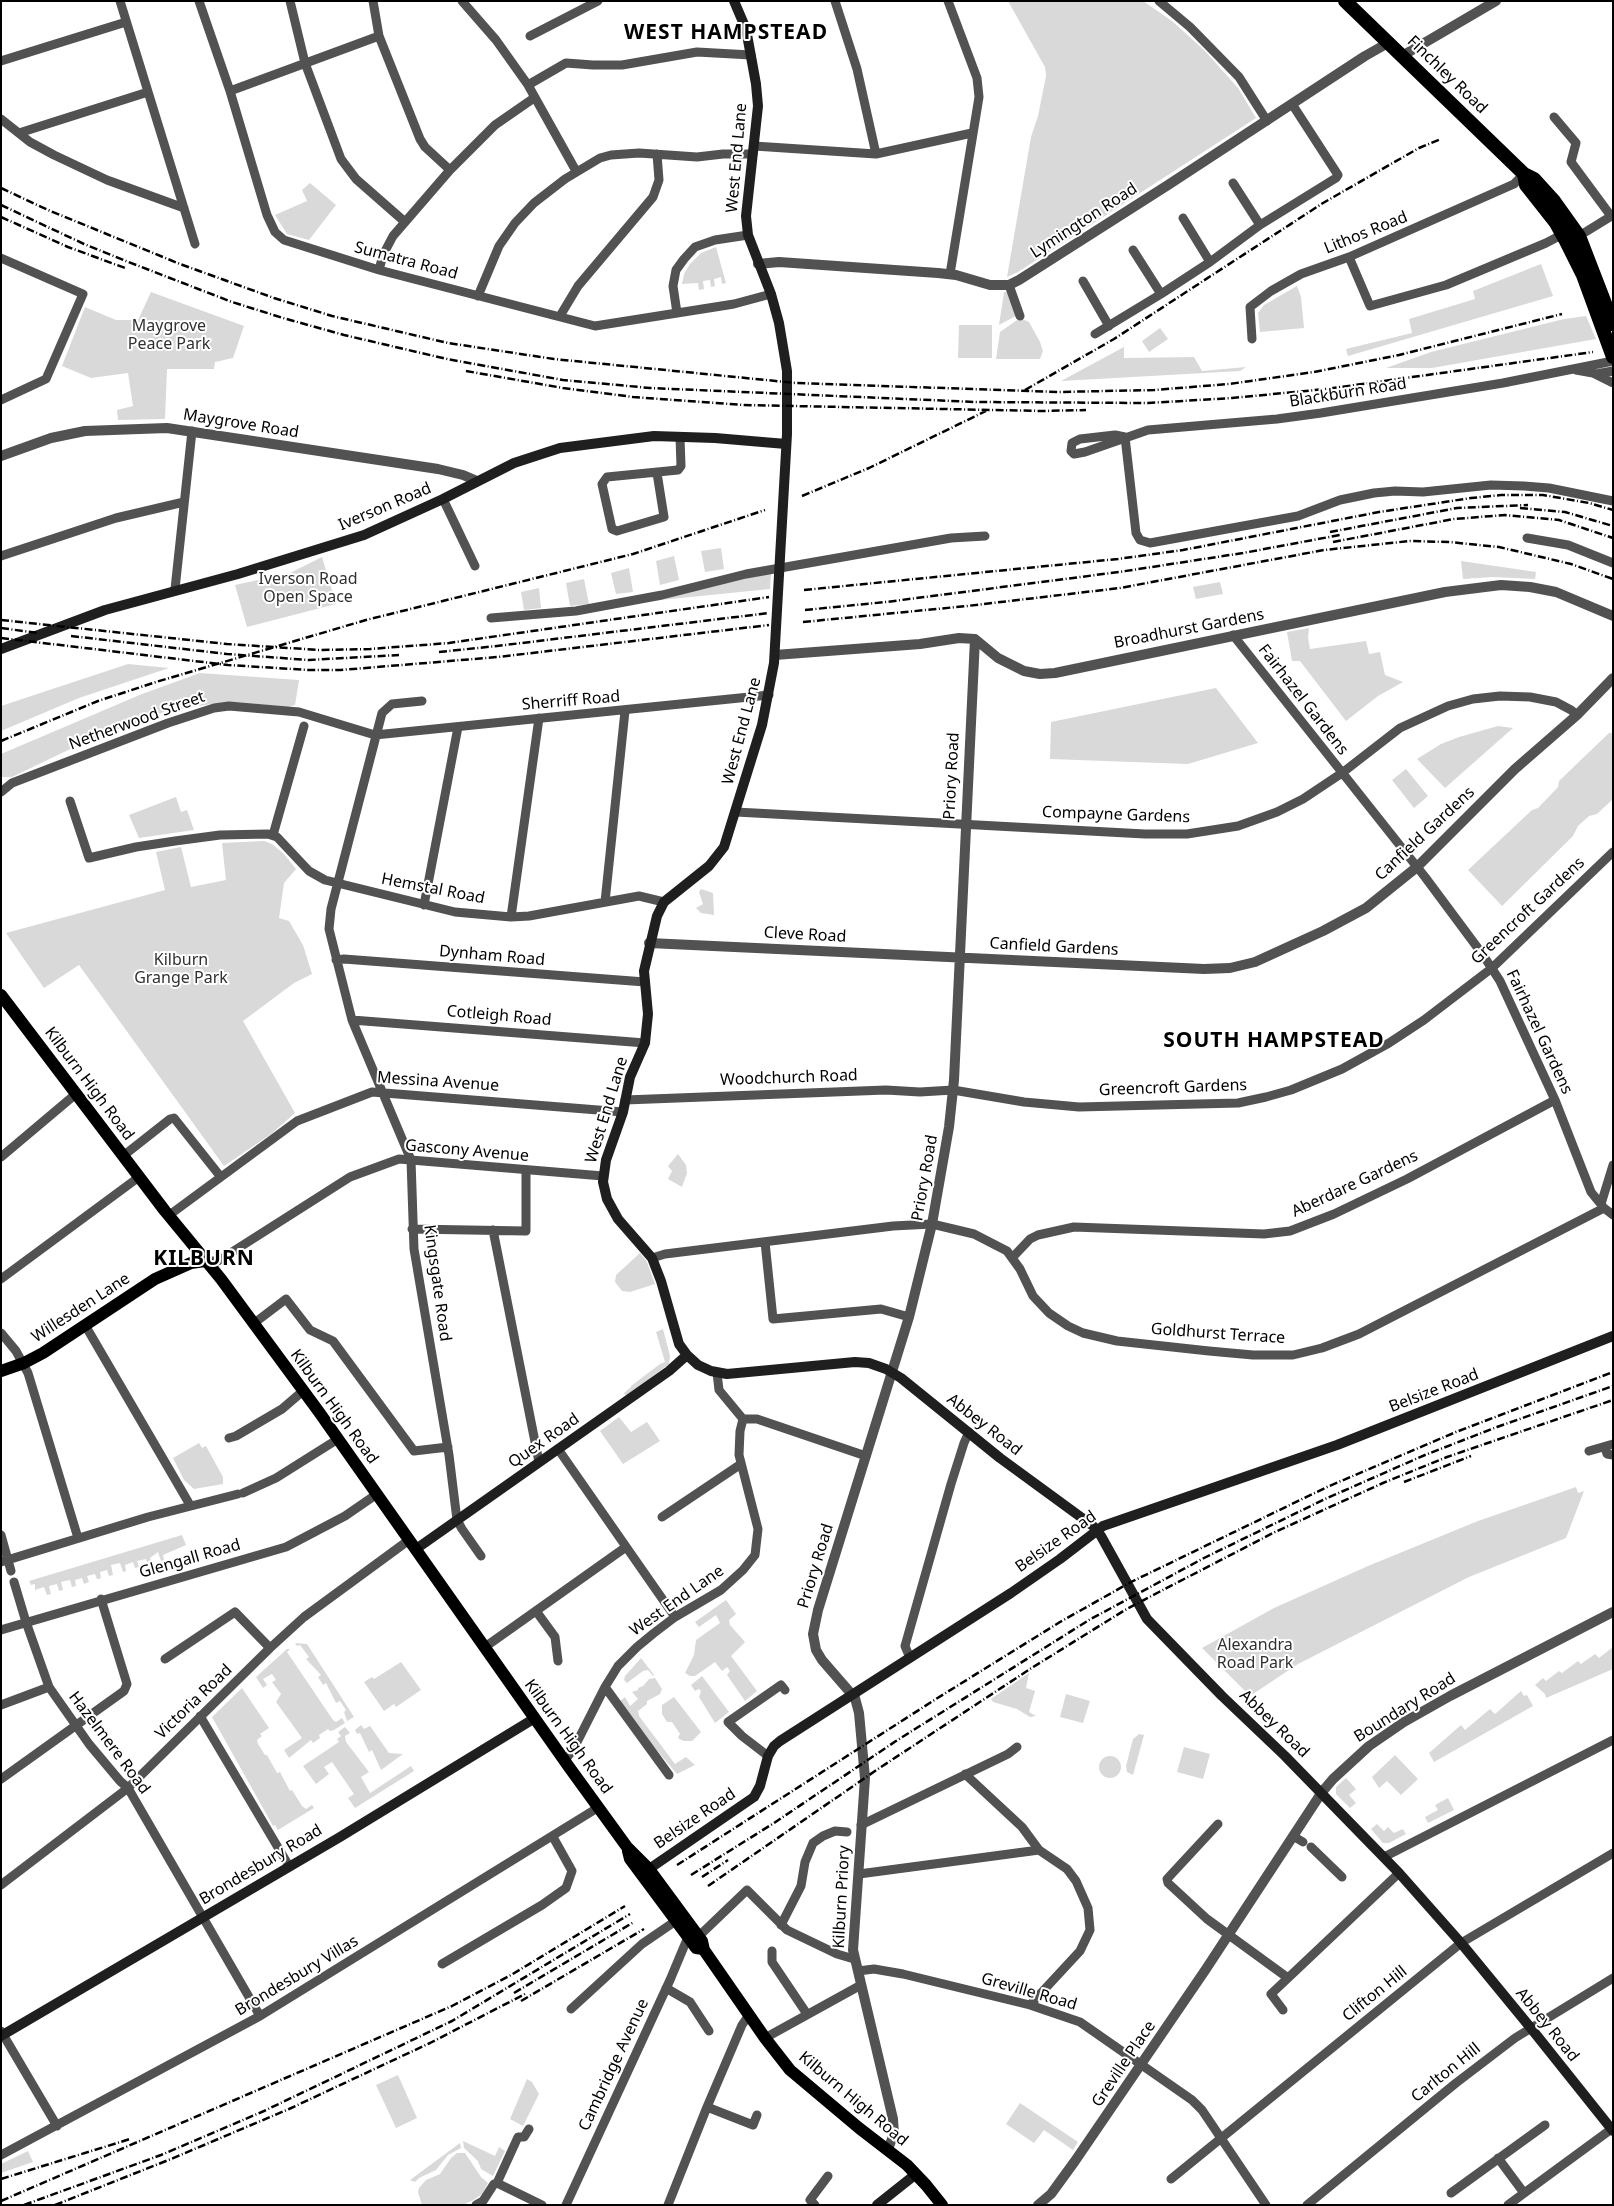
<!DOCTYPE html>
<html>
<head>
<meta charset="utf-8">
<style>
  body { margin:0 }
  #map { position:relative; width:1614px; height:2206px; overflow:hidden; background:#fff; font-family:"Noto Sans",sans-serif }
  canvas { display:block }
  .frame { position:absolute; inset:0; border:2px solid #000; pointer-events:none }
</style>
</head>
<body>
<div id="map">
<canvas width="1614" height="2206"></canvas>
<div class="frame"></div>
</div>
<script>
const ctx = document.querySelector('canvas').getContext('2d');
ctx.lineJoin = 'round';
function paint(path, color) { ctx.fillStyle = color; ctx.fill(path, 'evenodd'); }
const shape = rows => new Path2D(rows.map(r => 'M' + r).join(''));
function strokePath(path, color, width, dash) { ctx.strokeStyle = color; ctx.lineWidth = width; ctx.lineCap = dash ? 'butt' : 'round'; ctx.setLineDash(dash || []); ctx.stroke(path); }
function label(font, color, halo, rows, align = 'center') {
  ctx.font = font + ' "Noto Sans",sans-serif'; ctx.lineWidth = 4; ctx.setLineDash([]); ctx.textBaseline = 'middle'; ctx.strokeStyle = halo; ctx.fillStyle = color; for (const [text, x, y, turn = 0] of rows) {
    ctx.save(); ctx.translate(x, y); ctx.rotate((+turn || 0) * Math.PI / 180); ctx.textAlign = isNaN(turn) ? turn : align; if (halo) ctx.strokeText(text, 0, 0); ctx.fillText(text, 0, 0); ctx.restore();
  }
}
paint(shape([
  [1008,1,1143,1,1172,21,1204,50,1238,88,1256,118,1018,272,1007,277,1031,137,1038,116,1046,76,1045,67],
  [310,183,336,205,309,240,287,234,275,215,307,201,302,190],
  [716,247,726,283,722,284,721,277,714,279,715,286,711,287,710,280,703,281,704,289,699,290,698,283,682,284,684,274,690,264,701,253],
  [1541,264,1553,296,1348,356,1346,349,1412,333,1409,319,1475,299,1473,291],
  [1297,286,1301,297,1304,328,1260,332,1258,313,1264,305],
  [151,292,244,326,233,358,215,362,214,369,167,369,165,419,118,420,117,410,133,406,128,373,91,378,62,366,85,307,116,320,138,320],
  [1004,292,1009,292,1016,316,999,325],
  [1586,316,1596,339,1432,368,1386,368,1431,352,1564,319],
  [1020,318,1029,322,1040,342,1043,351,1040,359,996,359,1000,332],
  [959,325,992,325,992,358,958,358],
  [1160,328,1168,339,1149,352,1142,341],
  [1124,347,1124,358,1194,357,1202,371,1246,367,1240,371,1061,381],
  [721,548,724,569,705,572,701,551],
  [674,556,679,580,660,585,656,561],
  [322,557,336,604,247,627,235,585,290,573],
  [1461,561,1536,572,1535,579,1492,577,1463,579],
  [629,568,633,592,616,594,611,573],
  [771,574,770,589,651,601,746,577],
  [584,579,589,604,570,606,566,583],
  [1220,582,1223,594,1196,599,1193,587],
  [539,588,541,608,524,610,521,592],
  [1309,628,1308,638,1310,649,1366,641,1369,654,1380,652,1385,675,1403,682,1378,696,1346,721,1300,661,1292,661,1287,632],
  [128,664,169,668,79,698,1,731,1,706],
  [200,673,299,680,295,705,288,707,237,702,217,703,164,712,85,742,12,777,1,777,1,754,142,694],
  [1216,688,1258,743,1188,764,1050,759,1051,722],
  [1498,726,1513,728,1445,788,1417,759,1441,744,1459,737],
  [1609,733,1613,733,1613,799,1597,814,1589,816,1578,826,1573,836,1502,906,1468,870,1532,810,1538,808,1558,787,1559,781],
  [1406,769,1428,796,1414,808,1392,780],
  [176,797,181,812,187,810,194,830,139,838,129,815],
  [264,841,272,844,284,854,296,869,284,883,279,918,289,921,303,945,312,974,294,983,243,1021,295,1113,271,1134,224,1166,79,965,44,988,6,933,165,890,156,852,181,847,191,887,226,880,222,843],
  [701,889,713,893,714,915,701,913,696,908,703,904,699,892],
  [678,1154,686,1165,687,1173,682,1187,668,1179,672,1171,668,1166],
  [640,1253,647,1262,655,1284,630,1292,622,1291,615,1282,616,1275],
  [663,1329,670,1356,669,1364,626,1396,624,1393,631,1387,631,1386,660,1364,665,1362,656,1332],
  [619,1417,631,1432,647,1422,660,1441,623,1464,600,1431],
  [199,1443,202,1448,206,1446,223,1477,223,1484,194,1489,184,1480,173,1458],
  [1576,1487,1578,1493,1584,1491,1566,1538,1469,1577,1298,1664,1250,1696,1202,1648,1274,1608,1368,1566,1478,1521],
  [182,1535,186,1545,163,1555,164,1560,161,1561,158,1552,150,1558,151,1561,147,1562,146,1559,137,1561,139,1567,135,1568,133,1562,125,1565,126,1571,123,1572,120,1563,111,1565,113,1575,109,1576,107,1570,100,1572,101,1578,99,1579,97,1579,95,1574,87,1576,89,1582,84,1584,82,1578,75,1580,76,1586,72,1587,70,1580,65,1581,61,1582,63,1590,59,1591,57,1584,49,1586,51,1594,47,1595,44,1587,35,1590,35,1584,31,1585,29,1581],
  [726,1600,736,1614,729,1620,730,1625,745,1642,731,1656,757,1691,745,1701,727,1675,730,1671,727,1667,722,1671,715,1662,695,1676,690,1676,685,1673,694,1655,696,1640,720,1623,716,1615,699,1627,695,1622],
  [295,1643,307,1644,354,1717,347,1721,344,1712,346,1710,340,1701,336,1703,326,1683,323,1685,318,1677,321,1675,306,1659,309,1657,300,1645,297,1646],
  [1613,1647,1613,1669,1546,1698,1545,1694,1535,1685,1543,1678,1546,1681,1559,1671,1562,1673,1578,1661,1581,1664,1595,1654,1599,1658],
  [287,1649,290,1649,287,1652,333,1720,336,1722,342,1718,345,1723,334,1730,330,1731,328,1729,319,1735,320,1738,313,1743,311,1740,289,1758,284,1750,302,1738,276,1702,281,1694,272,1682,276,1680,272,1674,263,1679,267,1685,263,1688,256,1677],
  [641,1658,654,1675,653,1676,648,1670,643,1671,627,1683,624,1680,625,1676],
  [401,1662,421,1690,396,1707,394,1704,384,1711,364,1682,372,1677,374,1679],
  [1029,1673,1026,1688,1035,1691,1029,1712,1036,1716,1030,1717,1017,1709,993,1702,991,1699],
  [702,1676,729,1712,715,1723,699,1697,701,1691,699,1689,695,1691,691,1685],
  [655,1678,662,1689,660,1694,647,1701,647,1704,638,1711,639,1716,675,1764,686,1757,695,1765,677,1774,618,1705,619,1702,625,1697,630,1706,638,1699,632,1692,638,1690,638,1688,643,1686,649,1679],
  [242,1688,269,1728,260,1734,262,1736,257,1740,258,1744,265,1755,267,1755,277,1773,280,1772,290,1791,292,1790,302,1806,306,1809,312,1805,314,1808,278,1830,275,1825,273,1826,212,1717],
  [1521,1691,1524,1696,1527,1695,1533,1706,1434,1762,1429,1753,1461,1725,1465,1730,1490,1709,1495,1714],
  [1066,1694,1090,1701,1083,1723,1060,1717],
  [674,1697,701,1732,692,1741,684,1741,679,1739,678,1737,680,1734,672,1722,667,1722,662,1714,662,1705],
  [361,1725,364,1729,370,1726,389,1753,403,1754,381,1770,372,1750,369,1752,360,1733,357,1734,355,1730],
  [345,1727,350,1733,345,1736,346,1742,369,1772,361,1777,370,1793,411,1766,414,1771,355,1808,348,1798,354,1794,332,1762,324,1767,329,1774,316,1784,303,1766,339,1742,337,1739,341,1736,338,1732],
  [1139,1734,1144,1735,1133,1775,1127,1772,1126,1766,1133,1739],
  [1184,1747,1210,1754,1203,1779,1177,1772],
  [1395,1755,1418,1779,1401,1795,1387,1781,1379,1788,1372,1777],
  '1099 1767a11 11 0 1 1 22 0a11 11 0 1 1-22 0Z',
  [1346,1778,1356,1789,1349,1795,1356,1803,1350,1808,1336,1794,1336,1787],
  [1448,1798,1454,1810,1428,1823,1425,1817,1438,1810,1435,1805],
  [1377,1824,1384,1831,1388,1827,1394,1833,1403,1829,1406,1834,1389,1843,1383,1843,1371,1829],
  [398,2075,417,2118,396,2128,376,2085],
  [527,2079,532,2082,539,2094,523,2126,510,2119],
  [1020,2103,1078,2142,1073,2150,1044,2130,1034,2143,1006,2124],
  [463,2141,495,2156,499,2147,505,2151,493,2176,481,2169,478,2161,464,2148],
  [460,2143,461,2148,448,2155,436,2170,419,2178,415,2182,410,2180],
  [28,2151,33,2162,1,2173,1,2164],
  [457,2153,465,2153,481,2177,488,2183,482,2194,472,2201,462,2205,422,2205,418,2192,419,2188,426,2180,440,2174,451,2158]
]), '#d9d9d9');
strokePath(shape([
  [120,1,195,244],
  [199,1,230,91,267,215,275,232,284,240,379,270,595,326,734,304,771,294],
  [290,1,305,63,341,159,356,179,405,222],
  [373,1,379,36,420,139,425,147,450,170],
  [462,1,496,40,528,85,576,171],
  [835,1,857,69,876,154],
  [948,1,977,78,979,97,950,274],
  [1159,1,1190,27,1239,77,1267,121],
  [530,36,598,1],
  [1,61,126,22],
  [528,85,566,63,593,65,622,65,697,52,751,55],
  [230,91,379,36],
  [1554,117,1576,143,1571,162,1611,216],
  [1,119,30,142,54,155,107,180,184,208],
  [19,133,148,92],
  [754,146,876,154,972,133],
  [1233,183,1260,225],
  [1183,218,1210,262],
  [1579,236,1613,215],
  [1133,250,1161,294],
  [1349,257,1370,306,1446,285,1546,243,1565,233],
  [1,258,83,294,46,379,1,400],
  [379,270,383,255,393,236,450,170,495,125,534,98],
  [1083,281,1109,326],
  [1009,285,1020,316],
  [478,296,499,246,515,223,534,203,565,179,600,158,611,155,639,153,697,157,723,154,753,154],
  [677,313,673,286,676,270,684,259,695,247,715,240,748,235],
  [560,316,578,286,653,197,659,180,657,154],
  [1095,334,1161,294,1210,262,1260,225,1336,178,1338,175,1292,104],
  [1252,339,1250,307,1271,291,1301,274,1349,257,1514,184,1524,174],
  [1576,370,1593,373,1613,383],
  [1596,374,1613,371],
  [1125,437,1115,435,1080,439,1072,443,1071,451,1074,454,1085,452,1148,430,1277,419,1321,413,1503,383,1613,361],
  [1125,437,1136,533,1140,540,1150,543,1298,516,1340,500,1374,493,1395,491,1423,492,1491,485,1524,486,1549,488,1613,501],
  [657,473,664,517,617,531,612,529,602,484,607,477,678,470,681,466,680,437],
  [443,499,475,566],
  [1527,538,1568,545,1613,563],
  [1,556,116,518,184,502],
  [175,589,192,431],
  [491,618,576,611,662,595,746,574,951,538,985,536],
  [1233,635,1425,877,1483,955,1500,981,1555,1100,1591,1192,1604,1208,1613,1215],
  [422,701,392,704,382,713,331,909,329,929,352,1020,411,1160,414,1249,449,1455,457,1520,462,1529,481,1556],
  [1,792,12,783,168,723,214,708,229,706,299,712,375,735,769,695],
  [70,801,89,858,136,847,175,841,220,835,268,834,277,837,309,871,325,880,455,912,511,917,529,916,639,896,664,902],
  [736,812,1145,834,1187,834,1238,826,1277,812,1303,799,1342,773,1400,728,1448,706,1473,699,1500,696,1530,697,1556,702,1571,710,1577,715],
  [273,835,304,726],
  [605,902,625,711],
  [424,905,458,727],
  [511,917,539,718],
  [336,960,344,959,645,982],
  [352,1020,645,1043],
  [625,1100,886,1090,920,1092,953,1090,1024,1102,1079,1107,1238,1103,1266,1097,1291,1090,1342,1069,1389,1043,1424,1020,1492,968,1613,852],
  [123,1156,170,1119,174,1118,220,1176],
  [1,1157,77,1093],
  [1601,1204,1613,1165],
  [168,1216,297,1121,372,1092,623,1112],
  [412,1229,526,1231,526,1170],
  [493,1230,539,1462],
  [765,1242,773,1319,881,1309,909,1317],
  [652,1258,665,1254,893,1226,932,1224,974,1234,1007,1251,1020,1269,1033,1296,1049,1313,1068,1326,1083,1333,1117,1341,1209,1351,1253,1355,1293,1355,1322,1348,1359,1334,1604,1208],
  [1012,1258,1030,1239,1038,1235,1074,1227,1264,1234,1290,1231,1334,1214,1407,1179,1555,1100],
  [205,1261,218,1261,350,1177,399,1159,603,1176],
  [1,1279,139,1177],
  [253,1324,286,1299,310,1330,333,1341,414,1451,448,1447],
  [85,1325,190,1505],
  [1,1333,16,1351,28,1373,78,1538],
  [743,1419,757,1419,866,1456],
  [229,1438,236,1436,282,1409,303,1391],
  [1605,1447,1607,1454,1613,1455],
  [558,1449,675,1617],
  [1589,1451,1613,1444],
  [243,1493,276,1478,338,1439],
  [662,1517,741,1464],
  [1,1535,11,1571],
  [1,1562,148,1517,238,1494],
  [14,1582,26,1622,49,1687,89,1744,120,1781,128,1788,260,2016],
  [536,1611,555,1637,558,1661],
  [1,1630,286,1547,345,1516,377,1494],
  [485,1647,626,1547],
  [910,1658,905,1646,951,1484,964,1443,969,1432],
  [165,1659,235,1612,270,1648],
  [605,1687,669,1775],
  [1,1705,49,1687],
  [200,1716,289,1866],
  [768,1756,742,1736,728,1722,781,1685,785,1690],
  [565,1760,573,1750,605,1687,618,1666,637,1647,654,1633,675,1617,721,1590,743,1570,755,1555,758,1529,739,1455,740,1431,743,1419,719,1390,717,1373],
  [965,1774,1022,1827,1039,1850,1067,1869,1076,1881,1088,1908,1090,1930,1080,1951,1030,2005],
  [1,1779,124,1691,127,1684,101,1599],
  [1218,1824,1167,1879,1168,1883,1207,1919,1288,1978,1271,1994,1283,2010],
  [861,1825,1008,1754,1017,1747],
  [1293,1836,1303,1842],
  [1311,1847,1342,1877],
  [1384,1857,1613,1740],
  [859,1874,1039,1850],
  [1,1885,128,1788,270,1648,304,1617,409,1540],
  [781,1925,801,1886,805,1862,813,1843,823,1836,835,1831,847,1832],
  [699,1936,747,1890,787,1930,837,1954,854,1959],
  [772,1951,772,1962,807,2014],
  [442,1964,542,1905,566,1888,572,1871,553,1837],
  [858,1971,874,1969,903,1974,1030,2005,1080,2022,1192,2100,1202,2110,1266,2205],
  [1288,1978,1399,1873],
  [666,1988,690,2002,709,2031],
  [571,2009,642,1944,680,1918],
  [1,2031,57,2126],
  [765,2038,861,1985],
  [707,2107,753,2125,757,2115],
  [529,2129,524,2137,518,2137,497,2183,542,2205],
  [1,2155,260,2016,599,1807],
  [1498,2158,1524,2193],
  [1171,2179,1461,1943,1613,1853],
  [1451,2193,1545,2125],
  [476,2205,483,2201,494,2184,497,2183],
  [566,2205,670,1980,688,1937],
  [668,2205,707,2107,742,2025,749,2015],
  [815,2205,810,2200,828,2176],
  [1307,2205,1456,2083,1515,2038,1613,1978],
  [1508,2205,1613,2128]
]), '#525252', 9);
strokePath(shape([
  [1402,56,1496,1],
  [758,264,779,262,938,273,956,275,990,285,1009,285,1019,280,1168,185,1365,56,1388,43],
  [1,456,51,438,85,431,167,428,438,469,463,475,477,481],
  [775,655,920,644,959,638,975,639,998,658,1024,671,1040,674,1055,673,1445,592,1501,585,1530,587,1556,592,1613,616],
  [649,943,1204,969,1230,968,1255,962,1323,931,1366,908,1417,867,1515,769,1577,715,1613,678],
  [888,2149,894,2134,893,2119,853,1950,865,1778,859,1713,855,1698,822,1660,816,1650,813,1634,818,1610,909,1317,932,1224,949,1127,954,1080,975,639],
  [1038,2205,1051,2194,1075,2161,1206,1969,1322,1792,1333,1779,1369,1746,1404,1722,1450,1696,1613,1612]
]), '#525252', 10);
strokePath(shape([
  [734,1,746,29,756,84,758,106,746,216,748,235,771,294,779,323,787,371,787,434,774,663,762,725,724,847,709,866,664,902,657,916,644,971,648,1014,645,1043,630,1077,623,1112,606,1160,603,1182,607,1199,618,1219,652,1258,661,1281,679,1344,687,1355,698,1365,711,1371,727,1374,855,1362,869,1363,886,1369,901,1378,1000,1458,1093,1526,1101,1536,1147,1619,1222,1696,1285,1756,1399,1873,1461,1943,1530,2027,1613,2131],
  [1,649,105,610,238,574,364,535,443,499,514,463,560,448,654,436,715,438,786,444],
  [416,1549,669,1371,687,1355],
  [649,1869,754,1797,760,1786,768,1756,774,1746,780,1741,1011,1593,1060,1559,1103,1526,1337,1445,1613,1336],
  [1,2036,340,1837,535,1718],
  [877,2205,916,2174]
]), '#1f1f1f', 10);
strokePath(shape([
  [1,995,165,1211,221,1279,319,1412,569,1767,627,1847,649,1869,702,1941,704,1950,765,2038,790,2070,859,2128,907,2165,926,2185,942,2205],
  [1,1371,24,1363,43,1353,155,1279,191,1263,205,1261],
  [628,1851,630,1859,688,1937,696,1948,703,1949]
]), '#000', 12);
strokePath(shape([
  [1345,1,1524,174,1534,179,1554,201,1579,236,1613,324],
  [1524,174,1526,185,1556,223,1566,241,1583,275,1613,357]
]), '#000', 14);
strokePath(shape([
  [1,188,48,210,180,264,274,298,332,316,448,343,554,359,796,383,1059,392,1154,390,1229,384,1314,372,1399,355,1562,314],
  [1,205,84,244,126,261,232,302,283,318,344,335,447,359,563,380,650,388,976,402,1148,403,1232,398,1326,389,1593,352],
  [1,217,68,247,125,268],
  [466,371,563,388,633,397,743,405,1043,411,1086,410],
  [1025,390,1114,339,1323,203,1419,148,1441,139],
  [802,496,869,468,986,411],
  [1520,508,1565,512,1613,526],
  [1330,532,1457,508,1528,505],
  [1333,542,1454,519,1505,515,1559,520,1613,538],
  [804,590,1118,559,1183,550,1379,512,1471,498,1501,495,1543,495,1589,503,1613,510],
  [805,610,886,602,1119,572,1243,553,1340,535],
  [1,620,227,644,319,650,370,649,449,643,769,597],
  [803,622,967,606,1120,588,1324,550,1410,541,1449,542,1499,547,1571,564,1613,579],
  [1,628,38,633],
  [71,636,227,654,309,660,399,655],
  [1,638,228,665,309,670,341,670,498,657,769,625],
  [439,652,497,646,769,613],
  [1,741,98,701,156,682,366,620,633,554,765,510],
  [1404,1482,1471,1456],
  [677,1865,936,1699,1060,1622,1131,1582,1327,1487,1456,1432,1613,1372],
  [691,1875,774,1823,896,1741,1089,1620,1204,1558,1325,1499,1425,1455,1497,1427,1613,1386],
  [702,1877,728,1860],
  [708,1886,878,1769,1030,1669,1125,1610,1159,1592,1275,1532,1383,1483,1447,1457,1613,1400],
  [514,1993,634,1922],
  [521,2001,644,1929],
  [1,2179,130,2139],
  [1,2201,452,2006,511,1975,625,1906],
  [24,2205,161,2155,264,2111,452,2021,630,1914],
  [55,2205,171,2159,289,2109,430,2043,525,1994]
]), '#000', 2.5, [8, 2.5, 1, 2.5]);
label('16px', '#000', '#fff', [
  ["Finchley Road",1447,75,44],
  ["West End Lane",737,158,-85],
  ["Lymington Road",1084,221,-33],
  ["Lithos Road",1366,233,-22],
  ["Sumatra Road",406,261,15],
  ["Blackburn Road",1348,393,-9],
  ["Maygrove Road",241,424,9],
  ["Iverson Road",385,507,-23],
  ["Broadhurst Gardens",1189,629,-11],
  ["Fairhazel Gardens",1303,700,52],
  ["Sherriff Road",571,701,-5],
  ["Netherwood Street",137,721,-20],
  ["West End Lane",742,731,-75],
  ["Priory Road",952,776,-87],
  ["Compayne Gardens",1116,815,2],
  ["Canfield Gardens",1425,834,-43],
  ["Hemstal Road",433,889,11],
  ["Greencroft Gardens",1528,911,-43],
  ["Cleve Road",805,935,3],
  ["Canfield Gardens",1054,947,3],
  ["Dynham Road",492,956,5],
  ["Cotleigh Road",499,1016,5],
  ["Fairhazel Gardens",1539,1032,65],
  ["Woodchurch Road",789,1078,-2],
  ["Messina Avenue",438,1082,4],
  ["Kilburn High Road",89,1084,53],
  ["Greencroft Gardens",1173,1088,-2],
  ["West End Lane",607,1110,-73],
  ["Gascony Avenue",467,1151,5],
  ["Priory Road",925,1178,-80],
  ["Aberdare Gardens",1355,1184,-25],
  ["Kingsgate Road",437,1283,82],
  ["Willesden Lane",81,1308,-33],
  ["Goldhurst Terrace",1218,1334,4],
  ["Belsize Road",1434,1391,-21],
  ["Kilburn High Road",334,1407,54],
  ["Abbey Road",984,1425,38],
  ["Quex Road",544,1441,-35],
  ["Belsize Road",1056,1542,-35],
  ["Glengall Road",190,1559,-16],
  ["Priory Road",816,1566,-73],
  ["West End Lane",677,1601,-35],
  ["Victoria Road",194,1702,-44],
  ["Boundary Road",1405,1708,-32],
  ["Abbey Road",1274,1724,44],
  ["Kilburn High Road",568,1737,54],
  ["Hazelmere Road",109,1743,53],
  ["Belsize Road",695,1819,-34],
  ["Brondesbury Road",261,1865,-31],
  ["Kilburn Priory",842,1897,-87],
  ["Brondesbury Villas",297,1976,-31],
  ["Greville Road",1029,1992,16],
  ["Clifton Hill",1375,1994,-39],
  ["Abbey Road",1547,2025,51],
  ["Greville Place",1124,2064,-56],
  ["Cambridge Avenue",614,2065,-65],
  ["Carlton Hill",1446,2073,-39],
  ["Kilburn High Road",853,2099,40]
]);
label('16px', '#303030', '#fff', [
  ["Maygrove",169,326],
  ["Peace Park",169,344],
  ["Iverson Road",308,579],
  ["Open Space",308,597],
  ["Kilburn",181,960],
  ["Grange Park",181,978],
  ["Alexandra",1255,1645],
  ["Road Park",1255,1663]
]);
ctx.letterSpacing = '1px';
label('bold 21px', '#000', '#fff', [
  ["WEST HAMPSTEAD",726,33],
  ["SOUTH HAMPSTEAD",1274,1041],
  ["KILBURN",204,1259]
]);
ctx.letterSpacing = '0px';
</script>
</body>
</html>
